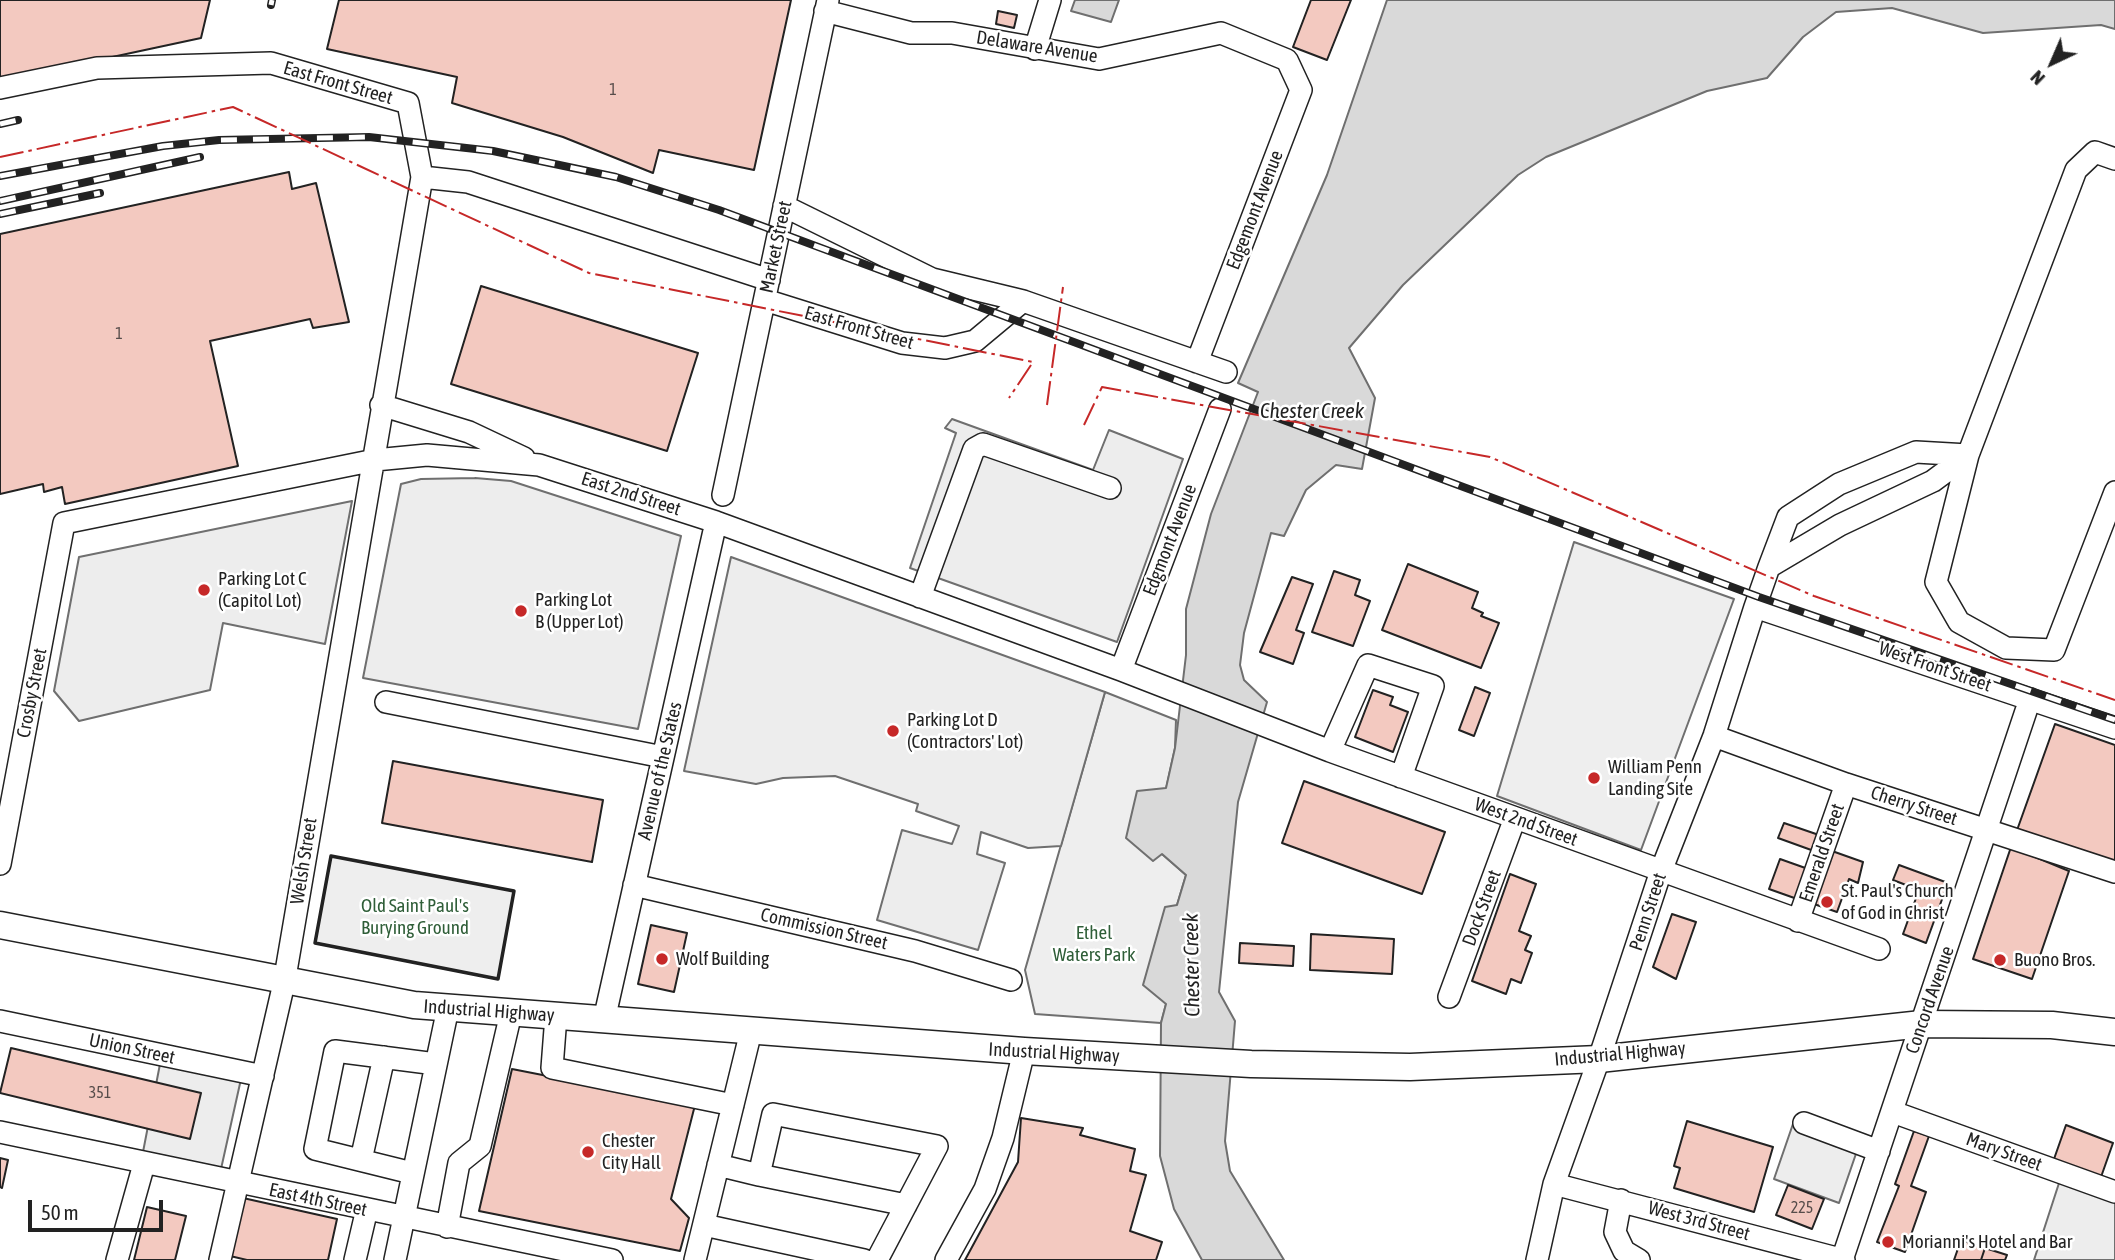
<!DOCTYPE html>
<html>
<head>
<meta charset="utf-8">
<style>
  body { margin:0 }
  #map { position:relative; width:2115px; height:1260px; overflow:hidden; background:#fff; font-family:"Asap Condensed",sans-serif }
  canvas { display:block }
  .north { position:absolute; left:2017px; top:28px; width:70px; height:70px; -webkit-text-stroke:5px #fff; paint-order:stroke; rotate:224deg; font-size:19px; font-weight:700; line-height:28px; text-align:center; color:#222 }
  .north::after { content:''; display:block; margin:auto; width:24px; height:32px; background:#222; clip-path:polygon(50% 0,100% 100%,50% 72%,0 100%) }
  .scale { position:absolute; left:28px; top:1200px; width:135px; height:32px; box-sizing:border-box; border:4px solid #222; border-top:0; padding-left:9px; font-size:21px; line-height:24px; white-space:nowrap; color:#222; -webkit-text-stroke:5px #fff; paint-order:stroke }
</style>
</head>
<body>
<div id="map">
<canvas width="2115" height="1260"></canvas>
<div class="north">N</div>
<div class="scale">50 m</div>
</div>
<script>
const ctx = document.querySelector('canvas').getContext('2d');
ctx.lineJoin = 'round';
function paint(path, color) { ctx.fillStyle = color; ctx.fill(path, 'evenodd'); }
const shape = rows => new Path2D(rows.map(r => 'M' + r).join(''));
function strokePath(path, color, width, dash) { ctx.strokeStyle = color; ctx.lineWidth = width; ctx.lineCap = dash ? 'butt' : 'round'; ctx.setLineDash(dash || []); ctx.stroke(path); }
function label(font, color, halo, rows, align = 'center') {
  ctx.font = font + ' "Asap Condensed",sans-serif'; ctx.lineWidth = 5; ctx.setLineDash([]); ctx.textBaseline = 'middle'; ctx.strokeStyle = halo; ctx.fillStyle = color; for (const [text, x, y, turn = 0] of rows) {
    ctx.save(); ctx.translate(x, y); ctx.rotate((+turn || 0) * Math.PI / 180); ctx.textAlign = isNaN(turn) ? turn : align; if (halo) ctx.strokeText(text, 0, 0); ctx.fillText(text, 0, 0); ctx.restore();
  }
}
const green = shape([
  [1574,542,1734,599,1641,850,1497,796,1574,542],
  [1105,692,1176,720,1175,748,1166,789,1162,854,1186,875,1177,905,1166,1004,1161,1023,1035,1014,1025,970,1105,692],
  [331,856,514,891,498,979,315,943,331,856]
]);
paint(green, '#eee');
strokePath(green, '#6f6f6f', 2);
const parking = shape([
  [952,419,1093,470,1109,430,1183,459,1117,642,910,568,956,433,945,428,952,419],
  [475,478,511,481,681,536,638,729,363,678,401,484,421,479,475,478],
  [352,501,325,644,223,623,210,690,79,721,54,691,79,557,352,501],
  [731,557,1105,692,1061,846,1028,848,981,832,977,854,1005,863,978,950,877,920,902,830,952,844,959,826,916,811,918,804,835,776,783,778,756,784,684,771,731,557],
  [160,1064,241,1079,221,1169,143,1152,160,1064],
  [1794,1121,1859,1145,1839,1203,1774,1179,1794,1121],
  [2060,1180,2115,1201,2115,1260,2034,1260,2060,1180]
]);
paint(parking, '#ededed');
strokePath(parking, '#6f6f6f', 2);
const water = shape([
  [1075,0,1119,0,1111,22,1071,11,1075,0],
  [1387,0,2115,0,2115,29,2101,25,1983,33,1892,8,1836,12,1803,37,1767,78,1707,91,1546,157,1518,175,1403,285,1349,348,1375,398,1362,469,1336,465,1306,490,1284,536,1271,533,1244,633,1240,665,1244,680,1267,702,1238,802,1219,992,1235,1021,1225,1141,1230,1171,1284,1260,1202,1260,1174,1209,1160,1156,1161,1023,1166,1004,1143,985,1165,907,1177,905,1186,875,1162,854,1153,861,1126,838,1137,791,1166,788,1175,748,1186,655,1186,609,1211,514,1258,392,1238,383,1327,175,1387,0]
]);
paint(water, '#d9d9d9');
strokePath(water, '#6f6f6f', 2);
const building = shape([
  [0,0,210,0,201,38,0,81,0,0],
  [339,0,791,0,754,170,659,150,653,173,563,137,452,103,457,77,327,49,339,0],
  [1311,0,1351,0,1327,60,1293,47,1311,0],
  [998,11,1017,15,1014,28,996,24,998,11],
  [289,172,292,189,316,183,349,322,313,328,310,319,210,341,238,466,65,504,62,487,44,492,43,484,0,494,0,234,289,172],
  [481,286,698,353,667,451,451,384,481,286],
  [1408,564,1478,592,1472,608,1483,613,1481,616,1499,623,1481,668,1382,630,1408,564],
  [1334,571,1360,580,1355,595,1370,601,1353,646,1312,632,1334,571],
  [1292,577,1313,584,1296,630,1304,633,1293,664,1260,652,1292,577],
  [1475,687,1490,693,1474,736,1459,730,1475,687],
  [1373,690,1393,697,1390,705,1408,712,1393,752,1355,737,1373,690],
  [2055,724,2115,745,2115,868,2016,833,2055,724],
  [393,761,603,800,592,862,382,823,393,761],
  [1304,781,1445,832,1422,894,1282,843,1304,781],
  [1784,823,1819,835,1814,851,1778,838,1784,823],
  [2011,847,2069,871,2032,979,1973,959,2011,847],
  [1832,851,1863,862,1858,883,1849,879,1837,912,1814,904,1832,851],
  [1780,859,1811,870,1800,900,1769,889,1780,859],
  [1899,865,1948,883,1926,943,1903,934,1919,890,1893,880,1899,865],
  [1510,874,1536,884,1519,931,1531,936,1525,950,1532,953,1521,983,1511,979,1506,994,1472,981,1510,874],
  [1672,914,1696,922,1676,979,1653,967,1672,914],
  [651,925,687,933,674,992,638,984,651,925],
  [1311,934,1394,939,1392,974,1310,970,1311,934],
  [1240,943,1294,946,1293,966,1239,963,1240,943],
  [11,1048,201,1093,190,1139,0,1093,11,1048],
  [512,1069,695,1105,671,1199,689,1218,680,1251,479,1211,512,1069],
  [1021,1118,1083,1128,1080,1135,1135,1149,1130,1171,1146,1175,1130,1231,1162,1242,1156,1260,965,1260,1018,1162,1021,1118],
  [1687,1121,1773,1147,1754,1212,1674,1188,1680,1168,1674,1166,1687,1121],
  [2066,1125,2113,1143,2101,1177,2054,1159,2066,1125],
  [1914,1131,1929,1136,1911,1186,1926,1192,1905,1252,1877,1242,1899,1186,1895,1184,1914,1131],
  [0,1158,8,1160,2,1188,0,1187,0,1158],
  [1788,1185,1824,1199,1812,1229,1776,1215,1788,1185],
  [243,1198,337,1219,328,1260,247,1260,230,1256,243,1198],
  [147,1207,186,1216,175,1260,134,1260,147,1207],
  [1961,1240,1985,1248,1981,1260,1954,1260,1961,1240],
  [1985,1248,2007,1255,2005,1260,1981,1260,1985,1248]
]);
paint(building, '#f3c9c0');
strokePath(building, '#222', 2);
const minor = shape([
  [825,11,911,33,952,33,1099,59,1221,33,1287,60,1301,90,1197,362],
  [1035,49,1050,0],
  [0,88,97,68,271,63,408,103,422,177,468,182,769,280],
  [2115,159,2095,152,2076,170,1968,455,1936,582,1959,622,2006,648,2054,650,2115,492],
  [784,206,932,279,1023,301],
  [765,300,902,343,945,348,975,341,1023,301,1226,372],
  [381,405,469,432,524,458],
  [723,495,828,0],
  [920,597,974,449,983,444,1110,488],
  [1755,607,2115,728],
  [1121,670,1220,409],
  [386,702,663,757],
  [1714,736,1846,784,2115,872],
  [1330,751,1368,665,1433,686,1401,777],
  [0,864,64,523,375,460,427,455,539,465,716,522,1121,670,1330,751,1879,949],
  [634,885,915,951,1011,980],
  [1798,921,1846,784],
  [1449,997,1515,818],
  [556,1016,552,1068,733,1105],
  [604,1020,716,522],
  [0,1021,263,1076],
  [1893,1112,2115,1192],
  [1804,1123,1879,1151],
  [0,1132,612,1260],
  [361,1160,384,1057],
  [718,1165,759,1175,773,1114,937,1146,877,1260],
  [412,1173,315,1149,335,1051,436,1064],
  [759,1175,906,1205],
  [1554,1184,1844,1260],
  [1621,1200,1615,1232,1624,1251,1639,1260],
  [704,1225,864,1260],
  [447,1227,459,1163,480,1146,511,1013],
  [117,1260,144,1164],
  [220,1260,284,983,422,177],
  [355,1260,367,1209],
  [395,1260,448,1008],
  [695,1260,751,1031],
  [946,1260,985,1189,1003,1138,1024,1051],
  [1537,1260,1554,1184,1599,1059,1661,871,1714,736,1755,607,1769,567,1788,517,1839,484,1916,452,1968,455,1933,481,1840,525,1769,567],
  [1842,1260,2030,699]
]);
const major = shape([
  [0,925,414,1005,1024,1051,1251,1064,1410,1067,1599,1059,1922,1024,2052,1025,2115,1032]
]);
strokePath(minor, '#222', 24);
strokePath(major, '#222', 29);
strokePath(minor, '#fff', 21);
strokePath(major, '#fff', 26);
const rail = shape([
  [271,5,272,0],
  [0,124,18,120],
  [0,176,163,146,219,140,369,137,493,151,616,177,719,210,1759,597,2115,720],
  [0,201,200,157],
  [0,214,100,193]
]);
strokePath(rail, '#222', 8);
strokePath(rail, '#fff', 5, [16]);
strokePath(shape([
  [331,856,514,891,498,979,315,943,331,856]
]), '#222', 3.5);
strokePath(shape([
  [0,157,233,107,589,273,1033,362,1009,398],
  [1047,405,1063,287],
  [1084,425,1102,387,1490,457,1814,596,2115,700]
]), '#c62828', 2, [24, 5, 3.5, 5]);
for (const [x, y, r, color] of [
  [204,590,7,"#c62828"],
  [521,611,7,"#c62828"],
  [893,731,7,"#c62828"],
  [1594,778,7,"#c62828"],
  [1827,902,7,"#c62828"],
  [662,959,7,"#c62828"],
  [2000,960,7,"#c62828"],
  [588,1152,7,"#c62828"],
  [1888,1242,7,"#c62828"]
]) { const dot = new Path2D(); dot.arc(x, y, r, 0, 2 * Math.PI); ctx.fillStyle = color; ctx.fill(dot); strokePath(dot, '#fff', 2.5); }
label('16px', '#564c4a', null, [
  ["1",613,90],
  ["1",119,334],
  ["351",100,1093],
  ["225",1802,1208]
]);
label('19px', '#222', '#fff', [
  ["Delaware Avenue",1037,47,9],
  ["East Front Street",338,83,16],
  ["Edgemont Avenue",1255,210,-69],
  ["Market Street",776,247,-78],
  ["East Front Street",859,328,16],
  ["East 2nd Street",631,494,18],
  ["Edgmont Avenue",1170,540,-69],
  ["West Front Street",1935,667,19],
  ["Crosby Street",32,693,-79],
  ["Avenue of the States",660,771,-77],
  ["Cherry Street",1914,806,18],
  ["West 2nd Street",1526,822,20],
  ["Emerald Street",1822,853,-71],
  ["Welsh Street",304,861,-81],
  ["Dock Street",1482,908,-70],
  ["Penn Street",1648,912,-72],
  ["Commission Street",824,929,13],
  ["Concord Avenue",1930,1000,-71],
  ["Industrial Highway",489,1011,4],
  ["Union Street",132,1049,12],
  ["Industrial Highway",1054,1053,3],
  ["Industrial Highway",1620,1054,-5],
  ["Mary Street",2004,1152,20],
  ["East 4th Street",318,1200,12],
  ["West 3rd Street",1699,1221,15]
]);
label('19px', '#222', '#fff', [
  ["Parking Lot C",218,579],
  ["(Capitol Lot)",218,601],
  ["Parking Lot",535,600],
  ["B (Upper Lot)",535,622],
  ["Parking Lot D",907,720],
  ["(Contractors' Lot)",907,742],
  ["William Penn",1608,767],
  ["Landing Site",1608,789],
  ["St. Paul's Church",1841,891],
  ["of God in Christ",1841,913],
  ["Wolf Building",676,959],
  ["Buono Bros.",2014,960],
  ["Chester",602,1141],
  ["City Hall",602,1163],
  ["Morianni's Hotel and Bar",1902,1242]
], 'left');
label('19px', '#2f5e38', '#fff', [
  ["Old Saint Paul's",415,906],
  ["Burying Ground",415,928],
  ["Ethel",1094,933],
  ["Waters Park",1094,955]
]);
label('italic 21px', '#222', '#fff', [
  ["Chester Creek",1312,411],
  ["Chester Creek",1192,965,-91]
]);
</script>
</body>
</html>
